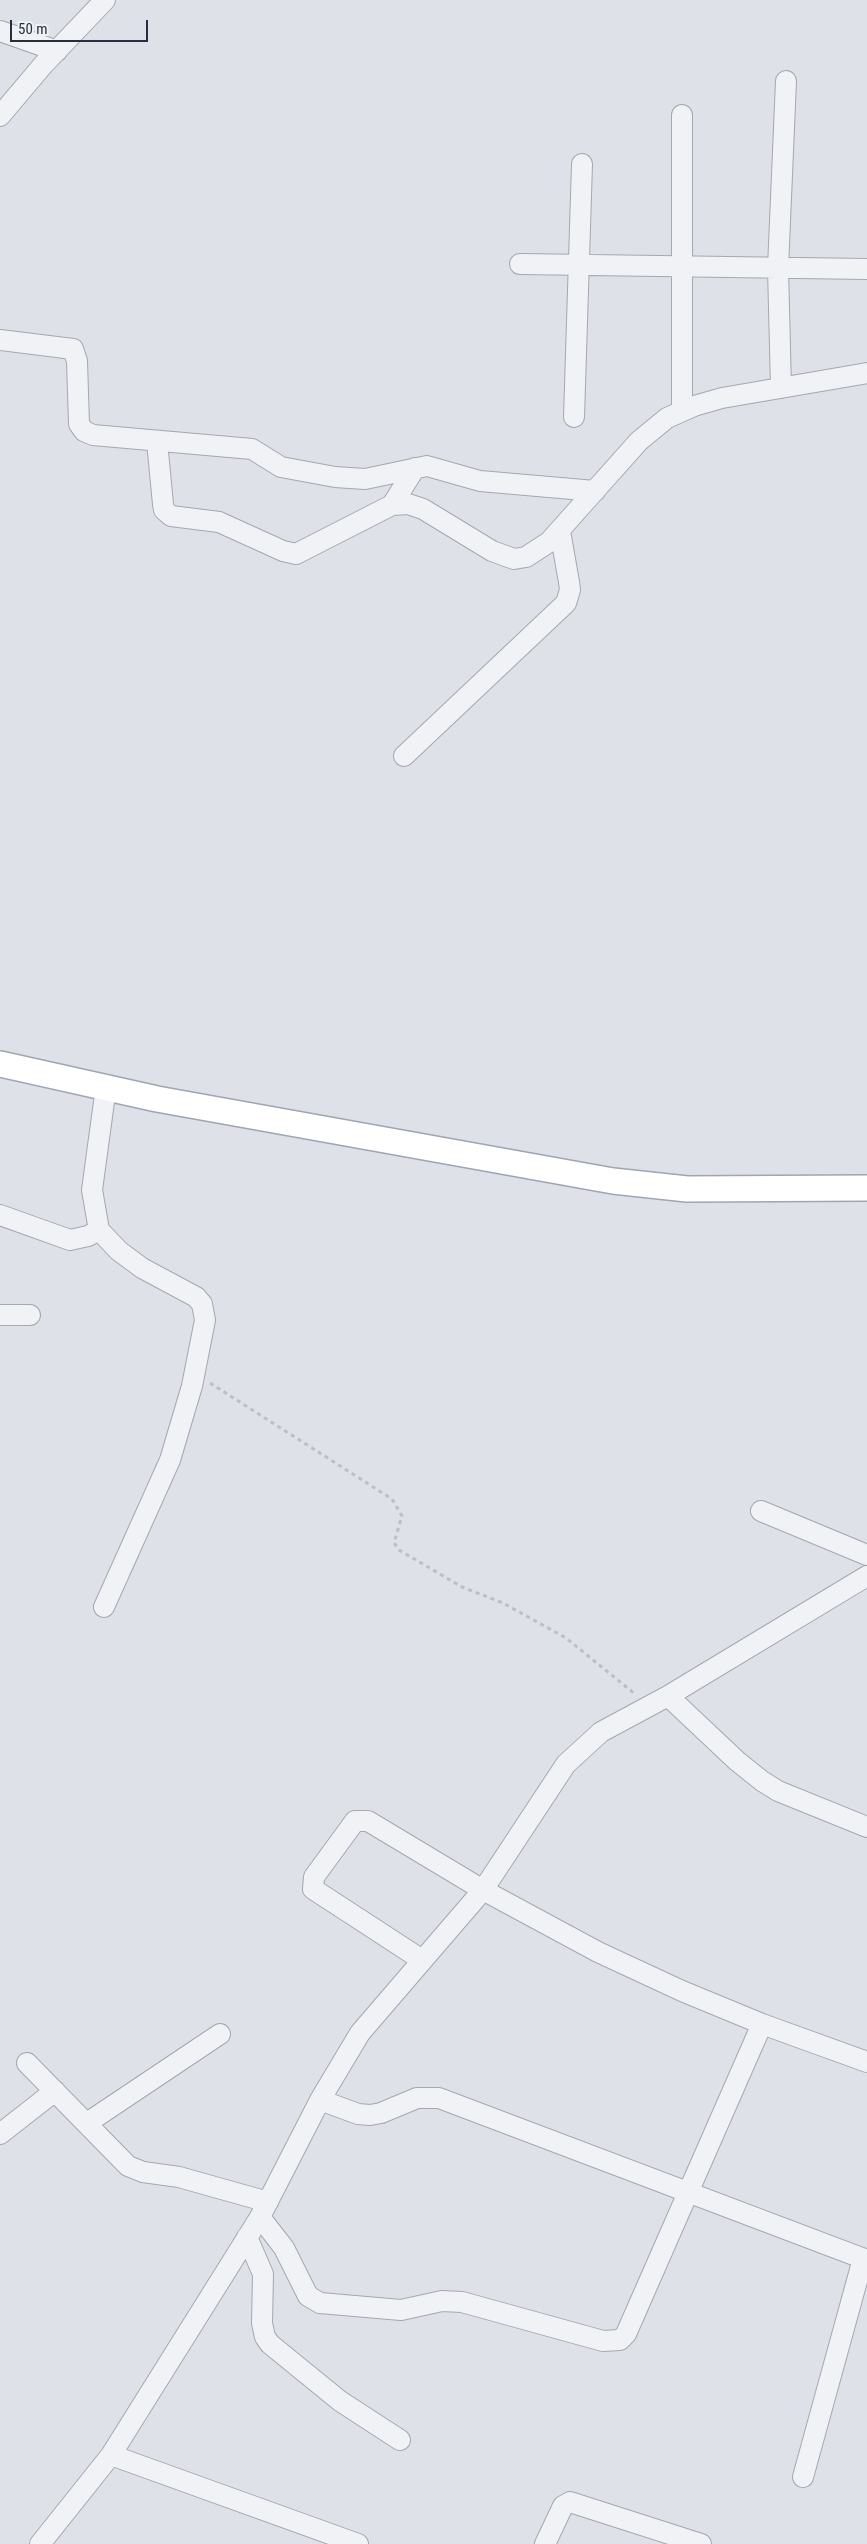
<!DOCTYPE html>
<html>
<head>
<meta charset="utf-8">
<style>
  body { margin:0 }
  #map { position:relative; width:867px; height:2544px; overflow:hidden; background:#dee1e7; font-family:"Roboto Condensed",sans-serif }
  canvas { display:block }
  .scale { position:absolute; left:10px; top:20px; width:138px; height:22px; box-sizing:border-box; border:2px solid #272f3e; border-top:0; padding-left:6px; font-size:15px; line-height:18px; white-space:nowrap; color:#272f3e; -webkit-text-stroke:4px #edf0f5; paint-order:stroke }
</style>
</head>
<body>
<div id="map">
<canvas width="867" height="2544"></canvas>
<div class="scale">50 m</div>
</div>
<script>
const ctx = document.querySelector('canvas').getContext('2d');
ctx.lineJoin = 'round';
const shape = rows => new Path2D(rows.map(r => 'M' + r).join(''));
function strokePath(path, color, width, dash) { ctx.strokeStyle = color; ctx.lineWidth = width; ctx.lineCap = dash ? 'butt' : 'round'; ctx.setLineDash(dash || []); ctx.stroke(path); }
const minor = shape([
  [0,31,57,51],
  [0,116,43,65,105,0],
  [520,264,867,269],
  [0,340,73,349,77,361,79,424,84,431,93,435,252,449,281,467,335,477,365,479,427,466,480,481,595,491],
  [781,388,778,268,786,81],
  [682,411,682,115],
  [574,417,582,164],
  [157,442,163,504,164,510,171,516,219,522,283,551,296,554,392,505,408,504,423,509,492,551,514,559,526,557,549,542,639,441,667,418,694,406,722,398,867,373],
  [392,505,415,468],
  [404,756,566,603,570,590,569,582,560,531],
  [0,1215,70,1240,88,1236,99,1230],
  [0,1315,30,1315],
  [761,1511,867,1555],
  [104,1607,170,1460,192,1386,205,1320,202,1304,196,1297,142,1268,119,1251,99,1230,92,1190,106,1087],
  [668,1696,737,1761,762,1781,778,1791,867,1827],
  [422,1960,313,1889,314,1877,355,1821,368,1821,483,1890,598,1952,682,1991,762,2024,867,2062],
  [27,2063,128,2166,143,2172,179,2177,268,2202],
  [320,2100,358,2114,370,2115,381,2113,417,2098,439,2098,867,2260],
  [87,2123,220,2034],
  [0,2134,55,2091],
  [260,2217,284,2248,308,2296,320,2303,401,2310,442,2301,462,2302,603,2341,620,2340,626,2334,762,2024],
  [247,2237,263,2274,262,2323,265,2337,270,2344,340,2401,400,2440],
  [111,2455,358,2544],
  [803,2477,863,2259],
  [40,2544,111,2455,260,2217,320,2100,360,2033,483,1890,566,1764,601,1732,668,1696,867,1576],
  [545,2544,563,2506,570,2502,701,2544]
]);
const major = shape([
  [0,1064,157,1099,613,1181,687,1189,867,1188]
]);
strokePath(minor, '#a3a8b1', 22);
strokePath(major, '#9da6b3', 28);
strokePath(shape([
  [210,1383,392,1499,402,1516,394,1543,399,1550,462,1587,503,1603,566,1638,635,1694]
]), '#bcbfc6', 3, [4, 4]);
strokePath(minor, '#f0f2f6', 20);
strokePath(major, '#fff', 25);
</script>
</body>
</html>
